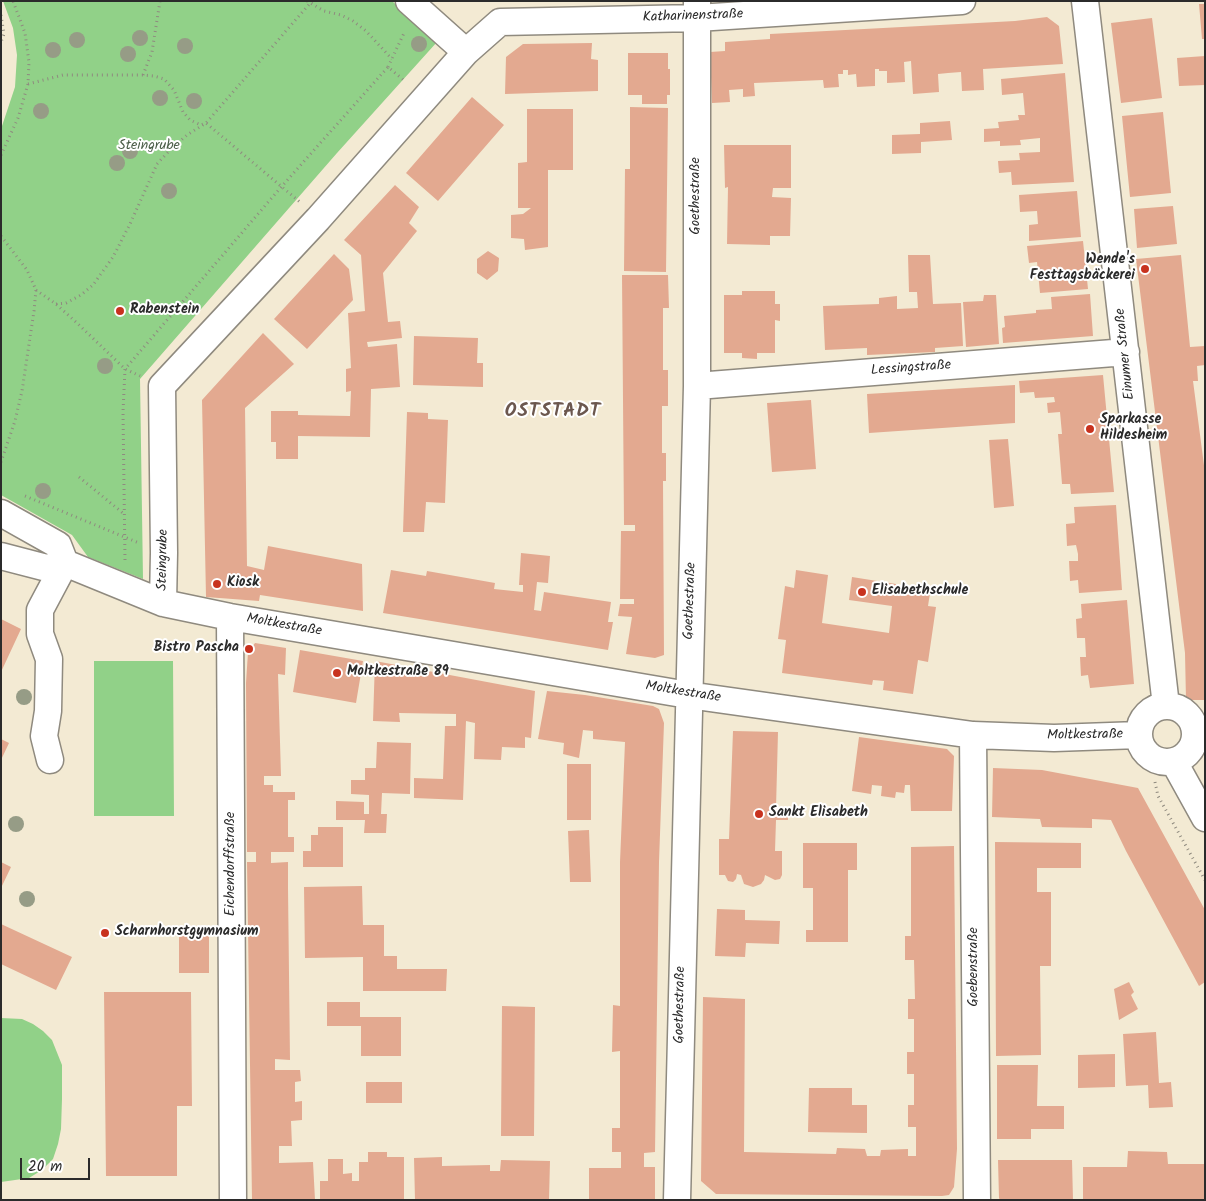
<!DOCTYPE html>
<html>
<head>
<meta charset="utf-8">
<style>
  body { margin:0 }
  #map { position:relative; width:1206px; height:1201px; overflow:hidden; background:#f3ead3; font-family:Kalam,sans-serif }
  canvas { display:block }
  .frame { position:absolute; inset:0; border:2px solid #2b2b2b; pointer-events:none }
  .scale { position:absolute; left:20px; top:1158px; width:70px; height:22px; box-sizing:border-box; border:2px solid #2b2b2b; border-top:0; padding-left:6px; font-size:15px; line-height:18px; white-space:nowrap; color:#2b2b2b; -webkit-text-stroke:4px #fff; paint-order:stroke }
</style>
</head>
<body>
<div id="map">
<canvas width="1206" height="1201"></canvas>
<div class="frame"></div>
<div class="scale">20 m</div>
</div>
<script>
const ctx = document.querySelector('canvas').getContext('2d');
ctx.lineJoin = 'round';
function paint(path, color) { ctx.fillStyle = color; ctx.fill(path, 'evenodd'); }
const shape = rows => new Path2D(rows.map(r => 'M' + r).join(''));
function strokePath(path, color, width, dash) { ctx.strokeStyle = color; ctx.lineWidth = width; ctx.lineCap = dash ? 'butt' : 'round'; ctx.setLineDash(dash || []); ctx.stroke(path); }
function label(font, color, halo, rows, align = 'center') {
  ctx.font = font + ' Kalam,sans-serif'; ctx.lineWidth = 4; ctx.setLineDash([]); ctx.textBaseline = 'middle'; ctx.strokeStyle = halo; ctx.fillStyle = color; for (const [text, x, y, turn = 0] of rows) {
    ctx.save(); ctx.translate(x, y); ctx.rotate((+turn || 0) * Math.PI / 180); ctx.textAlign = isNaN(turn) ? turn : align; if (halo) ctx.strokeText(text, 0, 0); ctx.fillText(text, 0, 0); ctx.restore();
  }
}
paint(shape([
  [3,1,392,1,437,42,337,153,140,379,143,579,88,557,72,535,1,495,1,129,15,87,17,55,13,28],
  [94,661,173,661,174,816,94,816],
  [1,1018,22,1019,33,1024,43,1031,52,1040,62,1065,62,1099,61,1129,58,1144,53,1159,42,1170,29,1178,1,1182]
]), '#91d188');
paint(shape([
  [1199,4,1205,4,1205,39,1202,39],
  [1047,17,1059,26,1063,64,983,69,984,90,962,91,961,72,948,73,938,74,939,92,913,94,911,61,904,62,905,82,887,83,887,71,879,71,879,69,875,69,875,86,857,87,856,74,848,75,848,70,843,70,843,74,838,74,839,87,824,88,823,80,754,83,755,96,743,97,743,89,729,90,730,102,712,103,710,52,725,51,725,42,770,39,770,34,1015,21],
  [1152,18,1162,98,1121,103,1111,23],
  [592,43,591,59,598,60,598,91,505,94,506,57,523,44],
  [628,53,668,53,668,69,670,69,670,95,667,95,667,104,642,104,642,95,628,95],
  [1205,56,1205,85,1179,86,1177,58],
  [1065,73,1074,182,1012,185,1011,172,999,173,998,161,1020,160,1019,153,1040,152,1040,138,1020,140,1021,145,1000,146,1000,141,984,142,984,129,999,128,998,122,1019,120,1018,115,1025,115,1023,93,1002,95,1001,79],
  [472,97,504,125,438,201,406,173],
  [630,107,668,108,666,272,624,271,625,169,630,169],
  [527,109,573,109,573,170,548,170,548,247,525,250,524,239,511,238,511,215,523,214,531,208,518,208,518,163,527,162],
  [1163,112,1171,193,1130,197,1122,116],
  [950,121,952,140,921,142,921,153,892,154,892,135,920,134,920,123],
  [724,145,791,145,791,188,773,188,772,197,791,198,790,236,770,236,770,245,727,244,728,187,725,188],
  [395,185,419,207,409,223,417,231,383,273,388,322,400,321,402,338,367,342,368,347,397,344,400,387,371,389,370,437,298,436,298,459,276,459,276,442,271,442,271,411,298,411,298,415,350,416,351,391,346,392,346,369,351,368,348,313,365,311,361,255,344,240],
  [1077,191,1081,237,1029,241,1029,225,1038,224,1037,211,1020,212,1019,195],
  [1173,206,1177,244,1137,248,1134,209],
  [1083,241,1088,289,1040,293,1037,262,1029,263,1027,246],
  [488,251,499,258,498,271,487,280,477,273,477,259],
  [334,254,349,269,353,300,307,349,274,319],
  [908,255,930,255,933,304,961,303,963,346,935,348,935,352,867,355,867,348,825,350,823,306,879,304,879,298,897,296,897,309,918,308,917,292,909,292],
  [1181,255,1190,347,1205,346,1205,365,1197,366,1198,381,1193,381,1205,473,1205,700,1186,700,1185,653,1136,259],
  [622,275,668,275,669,308,663,308,663,370,668,370,668,406,662,406,662,453,666,453,666,481,663,481,664,655,655,658,626,654,632,617,618,616,620,604,634,604,634,599,620,599,621,531,635,531,635,525,624,525],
  [742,291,775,291,775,304,780,304,780,321,775,320,775,353,757,353,757,359,742,358,742,353,724,353,724,295,742,295],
  [1090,294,1093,336,1003,343,1002,328,1005,327,1004,316,1036,313,1036,310,1052,309,1051,297],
  [984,295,996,295,999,344,966,347,963,302,983,301],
  [263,333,294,364,245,408,247,566,264,570,268,546,362,564,363,611,260,595,259,601,206,597,202,400],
  [414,336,478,338,477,363,483,363,483,387,413,385],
  [1103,375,1114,492,1071,494,1070,484,1062,484,1058,434,1062,434,1060,412,1048,413,1047,403,1055,402,1054,397,1035,398,1034,392,1020,393,1019,381],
  [1015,385,1015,423,869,433,867,394],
  [811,400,816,469,772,472,767,403],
  [407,412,428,413,428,419,448,420,445,503,426,502,424,532,403,532],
  [1008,439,1014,506,994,508,989,440],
  [1116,505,1122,590,1079,593,1078,580,1070,581,1069,561,1078,561,1078,554,1076,545,1067,546,1066,524,1075,523,1074,507],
  [521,553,550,556,548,583,537,582,534,610,541,611,544,592,611,602,608,622,613,622,608,650,383,613,391,570,426,576,427,571,495,583,494,589,523,592,523,585,519,585],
  [796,570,828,575,822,623,889,633,892,606,849,600,852,577,896,584,896,588,930,593,928,606,936,607,928,662,918,660,913,694,883,690,884,681,873,680,872,685,782,673,786,640,778,639,785,586,794,588],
  [1127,600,1134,684,1090,688,1088,675,1081,676,1080,657,1086,657,1085,638,1077,638,1076,619,1082,618,1081,604],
  [1,619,21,629,1,672],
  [255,643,286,648,285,675,278,674,281,776,264,776,264,785,273,785,273,792,295,792,295,800,288,800,288,837,294,837,294,852,271,852,271,863,288,862,288,888,290,1060,275,1059,275,1070,300,1070,301,1081,295,1082,295,1102,302,1101,302,1120,291,1121,292,1146,279,1146,279,1163,313,1162,315,1200,252,1200,247,862,256,862,256,852,247,852,246,683,248,652],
  [300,650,363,661,356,703,293,692],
  [375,661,535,691,531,738,525,737,525,748,502,747,501,760,474,759,475,723,466,721,463,800,414,798,414,778,443,779,445,726,456,726,456,714,399,713,400,722,373,721],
  [547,691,585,695,653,706,659,709,664,723,659,862,655,1152,644,1153,644,1167,655,1167,655,1200,589,1200,589,1168,621,1168,621,1152,612,1152,612,1128,620,1128,620,1051,612,1052,613,1005,620,1006,620,862,625,742,593,739,593,731,583,730,579,758,563,754,564,743,538,739],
  [733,731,778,732,776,808,788,808,788,820,776,820,775,851,782,851,782,875,780,879,775,880,765,875,764,880,761,884,753,887,744,884,741,875,737,874,736,879,733,882,728,881,725,875,719,875,719,839,729,839],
  [859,737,947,749,954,756,952,811,911,811,910,785,905,785,904,793,896,792,895,798,881,796,882,786,872,785,871,794,852,791],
  [1,739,9,743,1,760],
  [377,742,411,743,410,794,382,793,381,814,387,814,386,833,364,833,365,820,336,820,336,801,364,802,364,814,369,814,369,795,351,794,351,780,365,780,365,768,376,768],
  [567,764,591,764,591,820,567,820],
  [993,768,1042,770,1138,788,1205,910,1205,982,1199,986,1126,851,1111,820,1092,819,1092,828,1042,827,1040,819,992,817],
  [318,827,343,827,343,867,303,867,303,851,311,851,311,835,318,835],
  [589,830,591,882,570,882,568,831],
  [995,842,1081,843,1081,868,1037,868,1037,892,1051,892,1051,966,1040,966,1041,1055,996,1056],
  [803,843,857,843,857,870,848,870,848,942,806,942,806,930,813,930,813,888,803,888],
  [954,846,957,1149,954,1187,949,1195,942,1196,716,1194,701,1181,703,997,745,999,744,1152,836,1154,837,1148,865,1149,867,1156,880,1156,881,1150,908,1149,908,1156,916,1156,916,1127,908,1127,908,1105,914,1105,914,1074,907,1074,907,1052,914,1052,914,1019,908,1019,908,999,915,999,914,960,905,960,905,936,911,936,911,847],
  [1,862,11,867,1,888],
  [362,886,363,925,384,925,384,956,397,956,397,969,447,969,446,991,363,991,363,957,305,958,304,887],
  [717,909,745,910,745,920,780,921,779,944,746,943,745,957,715,956],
  [1,924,72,957,56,990,1,964],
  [179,934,209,934,209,973,179,973],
  [1129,982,1134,992,1131,995,1138,1009,1119,1020,1114,989],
  [104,992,191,992,192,1106,177,1106,177,1176,106,1176],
  [327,1002,360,1002,360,1017,401,1017,401,1056,361,1056,361,1026,327,1026],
  [502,1006,535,1007,534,1136,501,1136],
  [1156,1032,1159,1083,1171,1082,1173,1107,1149,1108,1148,1085,1126,1086,1123,1034],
  [1115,1054,1115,1087,1078,1088,1078,1055],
  [997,1065,1038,1065,1037,1106,1064,1106,1064,1129,1031,1129,1031,1139,997,1139],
  [366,1082,402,1082,402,1103,366,1103],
  [809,1088,852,1088,852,1105,867,1105,867,1133,808,1132],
  [1128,1151,1167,1152,1168,1164,1205,1164,1205,1200,1083,1200,1083,1167,1127,1167],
  [368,1152,387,1152,387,1157,404,1157,404,1200,320,1200,320,1181,328,1181,328,1159,343,1159,343,1174,352,1173,352,1181,359,1181,359,1162,368,1162],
  [442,1157,442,1166,490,1165,490,1171,500,1171,501,1160,550,1161,549,1200,415,1200,414,1158],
  [998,1160,1072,1160,1073,1200,1000,1200,999,1198]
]), '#e3a990');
const minor = shape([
  [409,1,466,52],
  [1085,1,1166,706],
  [697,386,1126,352],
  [1,513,58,545,65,563],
  [1,556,47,568,65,563,163,603,230,617,688,695,973,735,1054,738,1139,735],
  [163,603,164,553,162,386,318,219,466,52,500,22,697,18,962,1],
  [230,617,233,1200],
  '1139 734a28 28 0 1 1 56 0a28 28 0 1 1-56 0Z',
  [973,735,977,1200],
  [50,760,44,736,48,711,49,659,40,634,40,610,65,563],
  [1174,762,1205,818],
  [677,1200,697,386,697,1]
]);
strokePath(minor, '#8f8a7f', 29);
strokePath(shape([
  [307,1,324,11,341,15,353,21,366,31,392,59],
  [1,15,4,34,1,42],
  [388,67,405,31],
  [143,75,152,52,160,1],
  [28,84,63,75,143,75,154,76,164,79,174,90,183,112,190,120,201,125,206,123,301,203],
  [1,155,18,118,28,84,29,62,25,33,13,1],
  [1,236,27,270,36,290,34,311,22,391,15,421,1,462],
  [36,290,56,304,77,323,125,369,140,376],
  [56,304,66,303,81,295,93,285,113,257,130,224,157,164,169,151,187,135,206,123,312,1],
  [79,477,124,514],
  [25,496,139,543],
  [125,560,123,412,125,369,282,186,388,67,406,82],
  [1155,782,1158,796,1205,880]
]), '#8f8a7f', 3, [1, 4]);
strokePath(minor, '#fff', 26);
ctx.fillStyle = '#969c86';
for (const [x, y] of [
  [140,38],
  [77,40],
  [419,44],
  [185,46],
  [53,50],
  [128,54],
  [160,98],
  [194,101],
  [41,111],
  [130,151],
  [117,163],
  [169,191],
  [105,366],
  [43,491],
  [24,697],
  [16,824],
  [27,899]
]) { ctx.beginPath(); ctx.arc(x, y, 8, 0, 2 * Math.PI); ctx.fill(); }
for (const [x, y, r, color] of [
  [1145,269,5,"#c8321e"],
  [120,311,5,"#c8321e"],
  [1090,429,5,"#c8321e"],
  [217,584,5,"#c8321e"],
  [862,592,5,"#c8321e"],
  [249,649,5,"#c8321e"],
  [337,673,5,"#c8321e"],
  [759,814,5,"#c8321e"],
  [105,933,5,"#c8321e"]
]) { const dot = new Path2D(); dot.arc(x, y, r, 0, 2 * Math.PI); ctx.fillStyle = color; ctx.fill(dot); strokePath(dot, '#fff', 2); }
label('14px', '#2b2b2b', '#fff', [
  ["Katharinenstraße",693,17,-2],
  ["Goethestraße",697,196,-90],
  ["Einumer Straße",1126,354,-96],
  ["Lessingstraße",911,369,-4],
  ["Steingrube",164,560,-89],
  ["Goethestraße",691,601,-88],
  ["Moltkestraße",284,626,10],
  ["Moltkestraße",683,693,9],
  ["Moltkestraße",1085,736,-1],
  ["Eichendorffstraße",232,864,-90],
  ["Goebenstraße",975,967,-90],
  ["Goethestraße",681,1005,-89]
]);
label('14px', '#4a5d47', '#fff', [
  ["Steingrube",149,147]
]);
label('bold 14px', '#2b2b2b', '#fff', [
  ["Wende's",1135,261,"right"],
  ["Festtagsbäckerei",1135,277,"right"],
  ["Rabenstein",130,311],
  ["Sparkasse",1100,421],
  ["Hildesheim",1100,437],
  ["Kiosk",227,584],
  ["Elisabethschule",872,592],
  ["Bistro Pascha",239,649,"right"],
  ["Moltkestraße 89",347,673],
  ["Sankt Elisabeth",769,814],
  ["Scharnhorstgymnasium",115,933]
], 'left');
ctx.letterSpacing = '1px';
label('bold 19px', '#6b574e', '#fff', [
  ["OSTSTADT",553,413]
]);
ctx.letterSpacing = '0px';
</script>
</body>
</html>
